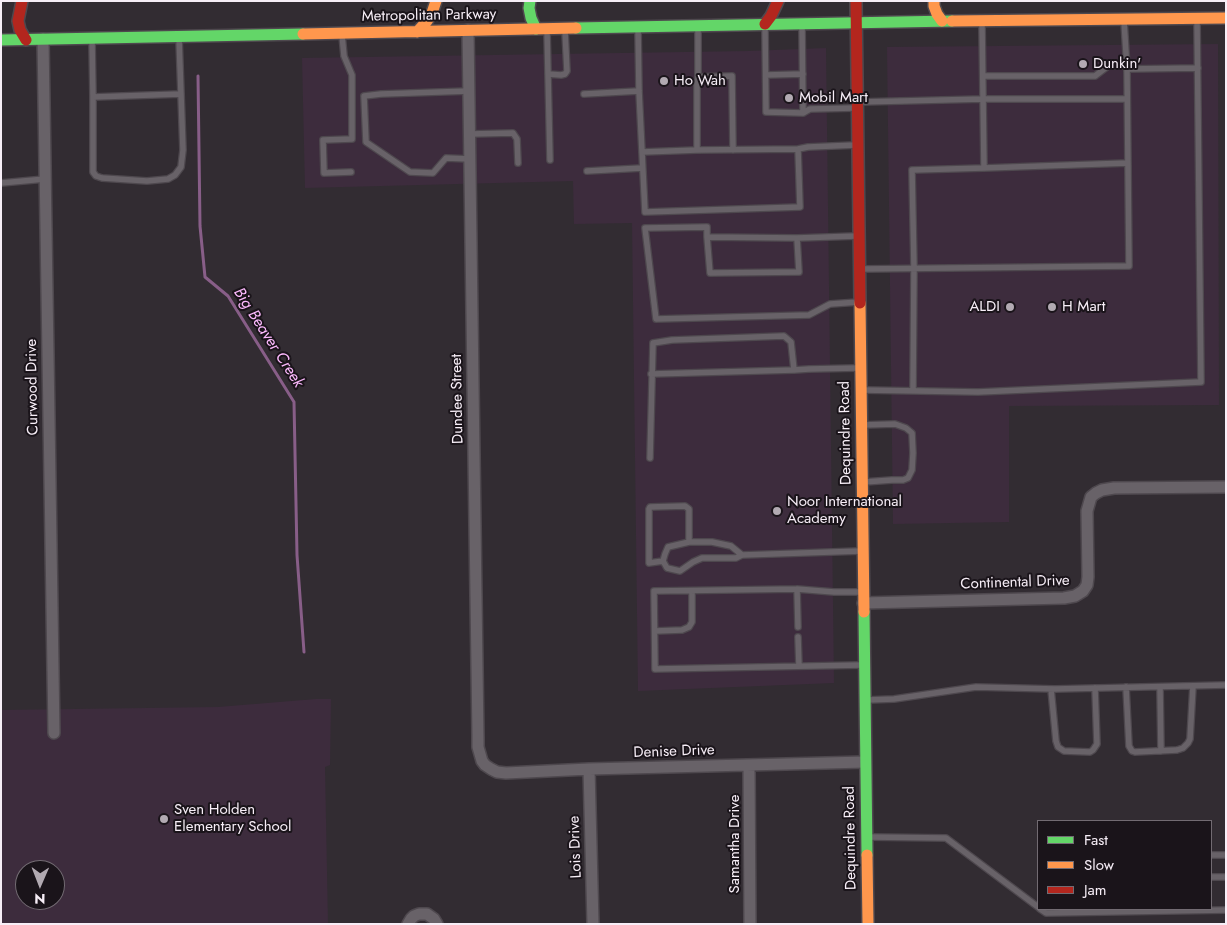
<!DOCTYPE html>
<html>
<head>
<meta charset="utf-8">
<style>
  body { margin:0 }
  #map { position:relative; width:1227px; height:925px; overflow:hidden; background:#322c32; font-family:Jost,sans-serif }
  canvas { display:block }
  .frame { position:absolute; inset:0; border:2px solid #f7eef7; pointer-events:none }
  .legend { position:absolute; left:1037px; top:820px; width:175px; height:90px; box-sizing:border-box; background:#1a141a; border:1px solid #726b72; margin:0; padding:6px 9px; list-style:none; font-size:15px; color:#f7eef7 }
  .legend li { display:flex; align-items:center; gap:10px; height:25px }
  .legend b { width:25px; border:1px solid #726b72 }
  .north { position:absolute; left:15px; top:860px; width:50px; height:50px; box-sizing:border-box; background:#1a141a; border:1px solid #726b72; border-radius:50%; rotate:181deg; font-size:14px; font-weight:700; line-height:20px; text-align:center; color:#f7eef7 }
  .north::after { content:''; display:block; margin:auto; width:18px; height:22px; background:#b2aab2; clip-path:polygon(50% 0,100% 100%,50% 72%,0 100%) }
</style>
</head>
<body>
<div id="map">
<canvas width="1227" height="925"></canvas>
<div class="frame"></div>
<ul class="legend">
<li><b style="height:6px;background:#63d668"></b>Fast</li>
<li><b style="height:6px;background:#ff974d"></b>Slow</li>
<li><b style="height:6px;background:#b3261e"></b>Jam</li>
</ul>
<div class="north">N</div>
</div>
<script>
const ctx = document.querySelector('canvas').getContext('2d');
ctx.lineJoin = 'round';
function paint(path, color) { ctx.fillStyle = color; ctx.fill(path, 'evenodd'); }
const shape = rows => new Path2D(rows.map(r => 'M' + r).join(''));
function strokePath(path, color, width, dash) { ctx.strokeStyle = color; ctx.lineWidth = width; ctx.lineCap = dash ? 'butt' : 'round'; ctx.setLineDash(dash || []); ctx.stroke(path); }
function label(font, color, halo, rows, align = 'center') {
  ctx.font = font + ' Jost,sans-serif'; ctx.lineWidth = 4; ctx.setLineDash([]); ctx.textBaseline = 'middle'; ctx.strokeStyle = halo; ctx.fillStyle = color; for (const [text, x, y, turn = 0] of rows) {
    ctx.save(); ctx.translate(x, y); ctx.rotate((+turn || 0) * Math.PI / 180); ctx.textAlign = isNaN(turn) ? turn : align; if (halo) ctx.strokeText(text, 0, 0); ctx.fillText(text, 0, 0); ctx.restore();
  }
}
paint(shape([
  [1218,44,1219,405,1009,406,1009,522,893,524,887,47],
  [826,48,834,683,638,691,632,223,574,224,573,181,305,188,302,58,748,51],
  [316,699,331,699,330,765,325,767,328,924,1,924,1,710,218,707],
  [25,870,55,870,55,900,25,900]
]), '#3d2c3d');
strokePath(shape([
  [198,76,200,226,205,277,228,296,294,402,297,555,304,652]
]), '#885e88', 3);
const lane = shape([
  [802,25,803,113],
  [698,27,698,77,697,83,697,150,798,149,808,147,856,145],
  [765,27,766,112,803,113,810,109,855,108],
  [638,29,639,91,642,152,697,150],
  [547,31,550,160],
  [342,35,344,56,352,75,352,139,323,140,324,173,351,172],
  [92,41,93,97,181,94,179,38],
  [1127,69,1198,68],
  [548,74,561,75,565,74,567,71,565,31],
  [766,75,803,74],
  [983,76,1095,76,1108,66,1126,66],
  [698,77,732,76,733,150],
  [469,91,381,94,364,96,366,142,410,172,433,173,446,158,470,159],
  [584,94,639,91],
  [93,97,93,172,96,176,102,178,147,181,168,179,175,175,181,167,183,150,181,94],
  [860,102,983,99,1127,99],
  [470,134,513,133,517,139,518,163],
  [642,152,645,212,800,207,798,149],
  [984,168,1128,163],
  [587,171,642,168],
  [1,183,45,179],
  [707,237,707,227,645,228,656,319,809,315,830,304,859,302],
  [797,238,799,272,710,273,707,237,797,238,857,236],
  [861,269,1129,266,1127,69,1124,21],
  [651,374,794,370],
  [862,390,978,392,1201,382,1197,20],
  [913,390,914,268,912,170,984,168,982,24],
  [862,425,895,424,906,428,912,433,913,453,912,470,908,478,903,480,892,480,864,482],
  [650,458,653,343,672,340,784,336,791,342,794,370,809,369,858,368],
  [742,555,731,546,712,542,689,542,668,547,665,554,663,561,667,568,680,571,693,562,702,558,736,558,742,555,861,551],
  [663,561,649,563,649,509,650,507,685,506,689,509,689,542],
  [797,589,798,627],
  [655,631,682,630,689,627,692,622,692,591],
  [798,637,799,666],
  [862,665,655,669,654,591,797,589,834,592,863,592],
  [1126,687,1129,746,1132,751,1135,752,1177,750,1183,748,1188,743,1190,739,1193,686],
  [1160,687,1161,751],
  [1051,689,1056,741,1058,747,1064,751,1090,752,1093,750,1097,744,1095,688],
  [867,700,894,699,976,687,1055,689,1226,685],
  [869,837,946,838,1038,907],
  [1211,855,1226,855],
  [1211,877,1226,877],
  [1040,909,1046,913,1226,910]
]);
const street = shape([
  [468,30,478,737,478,747,482,761,485,765,491,769,497,772,506,773,589,769,865,762],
  [43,39,54,733],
  [863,603,1064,598,1075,596,1083,591,1087,585,1088,577,1087,511,1091,497,1096,493,1102,490,1114,488,1226,487],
  [749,765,750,924],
  [589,769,593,924],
  [408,924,411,919,414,916,419,914,427,914,434,919,437,924]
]);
const fast = shape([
  [530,1,529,8,531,18,536,29],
  [576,28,952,21],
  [1,40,303,34],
  [864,612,867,855]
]);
const slow = shape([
  [934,1,934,6,937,14,942,21],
  [952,21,1226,18],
  [417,32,427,21,432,13,436,1],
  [303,34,576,28],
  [860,303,864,612],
  [867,855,868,924]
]);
const jam = shape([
  [22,1,18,21,20,30,26,40],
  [856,1,860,303],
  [765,24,771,16,778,1]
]);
strokePath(lane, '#4e484e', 8);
strokePath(street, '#4e484e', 14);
strokePath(fast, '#4e484e', 14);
strokePath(slow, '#4e484e', 14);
strokePath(jam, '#4e484e', 14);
strokePath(lane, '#686268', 5.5);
strokePath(street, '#686268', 11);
strokePath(fast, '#63d668', 11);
strokePath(slow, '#ff974d', 11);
strokePath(jam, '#b3261e', 11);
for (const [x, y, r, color] of [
  [1083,64,5,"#b2aab2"],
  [664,81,5,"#b2aab2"],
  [789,98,5,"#b2aab2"],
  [1010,307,5,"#b2aab2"],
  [1052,307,5,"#b2aab2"],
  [777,511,5,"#b2aab2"],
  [164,819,5,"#b2aab2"]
]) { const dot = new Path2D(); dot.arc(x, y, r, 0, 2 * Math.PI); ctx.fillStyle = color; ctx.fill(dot); strokePath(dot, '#1a141a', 2); }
label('15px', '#f7eef7', '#1a141a', [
  ["Metropolitan Parkway",429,16,-1],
  ["Curwood Drive",33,387,-91],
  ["Dundee Street",458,399,-91],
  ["Dequindre Road",846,433,-91],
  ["Continental Drive",1015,583,-2],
  ["Denise Drive",674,752,-2],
  ["Dequindre Road",851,838,-91],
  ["Samantha Drive",735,844,-90],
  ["Lois Drive",576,847,-92]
]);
label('15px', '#f7eef7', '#1a141a', [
  ["Dunkin'",1093,64],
  ["Ho Wah",674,81],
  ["Mobil Mart",799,98],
  ["ALDI",1000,307,"right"],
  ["H Mart",1062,307],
  ["Noor International",787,502],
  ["Academy",787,519],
  ["Sven Holden",174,810],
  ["Elementary School",174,827]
], 'left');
label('italic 16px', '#fcb9fd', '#1a141a', [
  ["Big Beaver Creek",268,338,57]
]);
</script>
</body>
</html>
